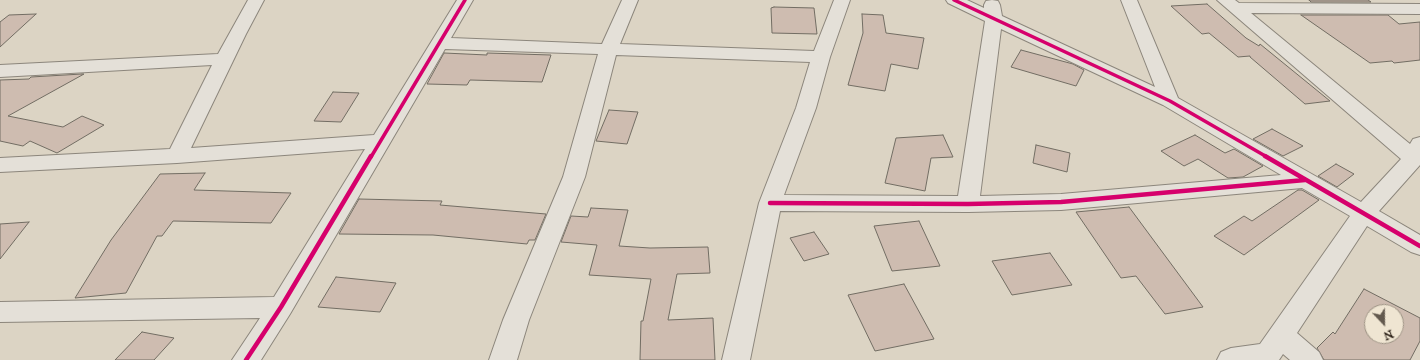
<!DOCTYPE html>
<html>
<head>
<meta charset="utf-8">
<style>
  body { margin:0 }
  #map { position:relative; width:1420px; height:360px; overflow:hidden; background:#dcd4c4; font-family:"IM FELL Great Primer",serif }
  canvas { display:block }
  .north { position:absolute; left:1364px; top:304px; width:40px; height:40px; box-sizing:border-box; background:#efe5d2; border:1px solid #9d9384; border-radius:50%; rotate:158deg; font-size:11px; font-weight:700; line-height:16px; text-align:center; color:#22170e }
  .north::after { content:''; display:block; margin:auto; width:14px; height:18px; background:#63594e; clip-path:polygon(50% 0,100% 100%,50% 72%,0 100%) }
</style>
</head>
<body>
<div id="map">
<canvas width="1420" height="360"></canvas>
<div class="north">N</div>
</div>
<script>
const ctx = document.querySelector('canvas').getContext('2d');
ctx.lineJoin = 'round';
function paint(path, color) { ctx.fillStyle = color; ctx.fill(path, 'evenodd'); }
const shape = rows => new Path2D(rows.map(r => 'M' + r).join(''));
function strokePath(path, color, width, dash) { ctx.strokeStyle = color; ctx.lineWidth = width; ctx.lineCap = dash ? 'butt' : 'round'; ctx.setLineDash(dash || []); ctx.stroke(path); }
const building = shape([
  [1309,0,1368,0,1371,2,1311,2,1309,0],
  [1207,4,1246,38,1259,46,1260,44,1330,101,1305,104,1250,57,1250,56,1238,57,1209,33,1202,34,1171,6,1207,4],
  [774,7,814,8,817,34,772,33,771,8,774,7],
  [36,14,0,47,0,22,9,15,36,14],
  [862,14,883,15,886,33,924,38,918,69,891,64,885,91,848,85,863,33,862,14],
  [1301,15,1388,15,1399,24,1420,22,1420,60,1394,63,1392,61,1370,63,1301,15],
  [1021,50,1073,64,1084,70,1076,86,1011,67,1021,50],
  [444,53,487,55,487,53,551,55,542,82,470,80,467,85,427,84,444,53],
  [82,74,84,74,8,116,63,127,82,116,104,125,57,153,30,141,23,146,0,141,0,80,29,79,31,77,82,74],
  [333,92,359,93,341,122,314,121,333,92],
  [609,110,638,112,627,144,596,141,609,110],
  [1272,129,1303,146,1283,156,1253,139,1272,129],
  [943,135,953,157,931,158,925,191,885,183,896,138,943,135],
  [1195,135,1225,153,1234,149,1263,166,1243,177,1228,178,1198,159,1184,166,1161,151,1195,135],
  [1036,145,1070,153,1067,172,1033,163,1036,145],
  [1336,164,1354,174,1337,187,1318,176,1336,164],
  [205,173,194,190,291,193,271,223,173,221,162,236,157,236,126,293,75,298,111,240,160,174,205,173],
  [1298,190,1302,190,1319,200,1244,255,1214,236,1244,216,1252,221,1298,190],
  [359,199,442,201,440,205,546,214,535,240,529,240,527,244,433,235,339,234,359,199],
  [1129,207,1203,307,1165,314,1136,276,1121,278,1076,212,1129,207],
  [591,208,628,210,619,246,650,248,708,247,710,273,677,274,668,320,713,318,715,360,640,360,641,321,643,321,651,279,589,275,597,245,561,242,571,216,588,217,591,208],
  [919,221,940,266,892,271,874,226,919,221],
  [29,222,0,259,0,224,29,222],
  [814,232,829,254,804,261,790,238,814,232],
  [1050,253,1072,285,1012,295,992,261,1050,253],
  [336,277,396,283,380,312,318,307,336,277],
  [904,284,934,339,875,351,848,295,904,284],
  [1364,289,1420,318,1420,341,1410,360,1324,360,1317,348,1333,332,1335,334,1364,289],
  [1372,312,1396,312,1396,336,1372,336,1372,312],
  [142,332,174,338,154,360,115,360,142,332]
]);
paint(building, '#cebcb0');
strokePath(building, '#726d63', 1);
const minor = shape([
  [248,0,264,0,246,34,191,148,374,135,457,0,473,0,451,38,602,44,622,0,638,0,620,44,814,51,834,0,850,0,830,57,816,108,784,195,958,196,985,21,948,3,946,0,967,0,984,8,984,5,986,1,992,0,998,1,1000,5,1002,16,1155,87,1121,0,1137,0,1178,98,1361,202,1401,159,1217,0,1235,0,1239,3,1420,4,1420,14,1251,13,1410,144,1413,139,1420,137,1420,165,1379,211,1420,235,1420,255,1411,252,1367,226,1297,333,1319,352,1323,360,1290,360,1283,354,1279,360,1217,360,1221,352,1231,348,1260,344,1350,216,1302,188,1061,210,968,212,780,211,750,360,722,360,759,203,796,108,810,62,616,55,585,177,529,320,517,360,489,360,503,320,563,177,598,54,445,49,290,314,261,360,232,360,260,318,0,322,0,302,274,297,365,149,177,163,0,172,0,158,170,149,212,65,0,77,0,65,218,54,248,0],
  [1001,29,1163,105,1281,175,1061,194,980,196,1001,29]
]);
strokePath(minor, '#8c867c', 2);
paint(minor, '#e4e0d8');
strokePath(shape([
  [954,0,1170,101,1267,157],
  [371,157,465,0]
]), '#d6006c', 3.5);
strokePath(shape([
  [1265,156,1420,246],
  [770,203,968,204,1061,202,1305,180],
  [246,360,281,307,371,156]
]), '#d6006c', 4.5);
</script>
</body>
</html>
